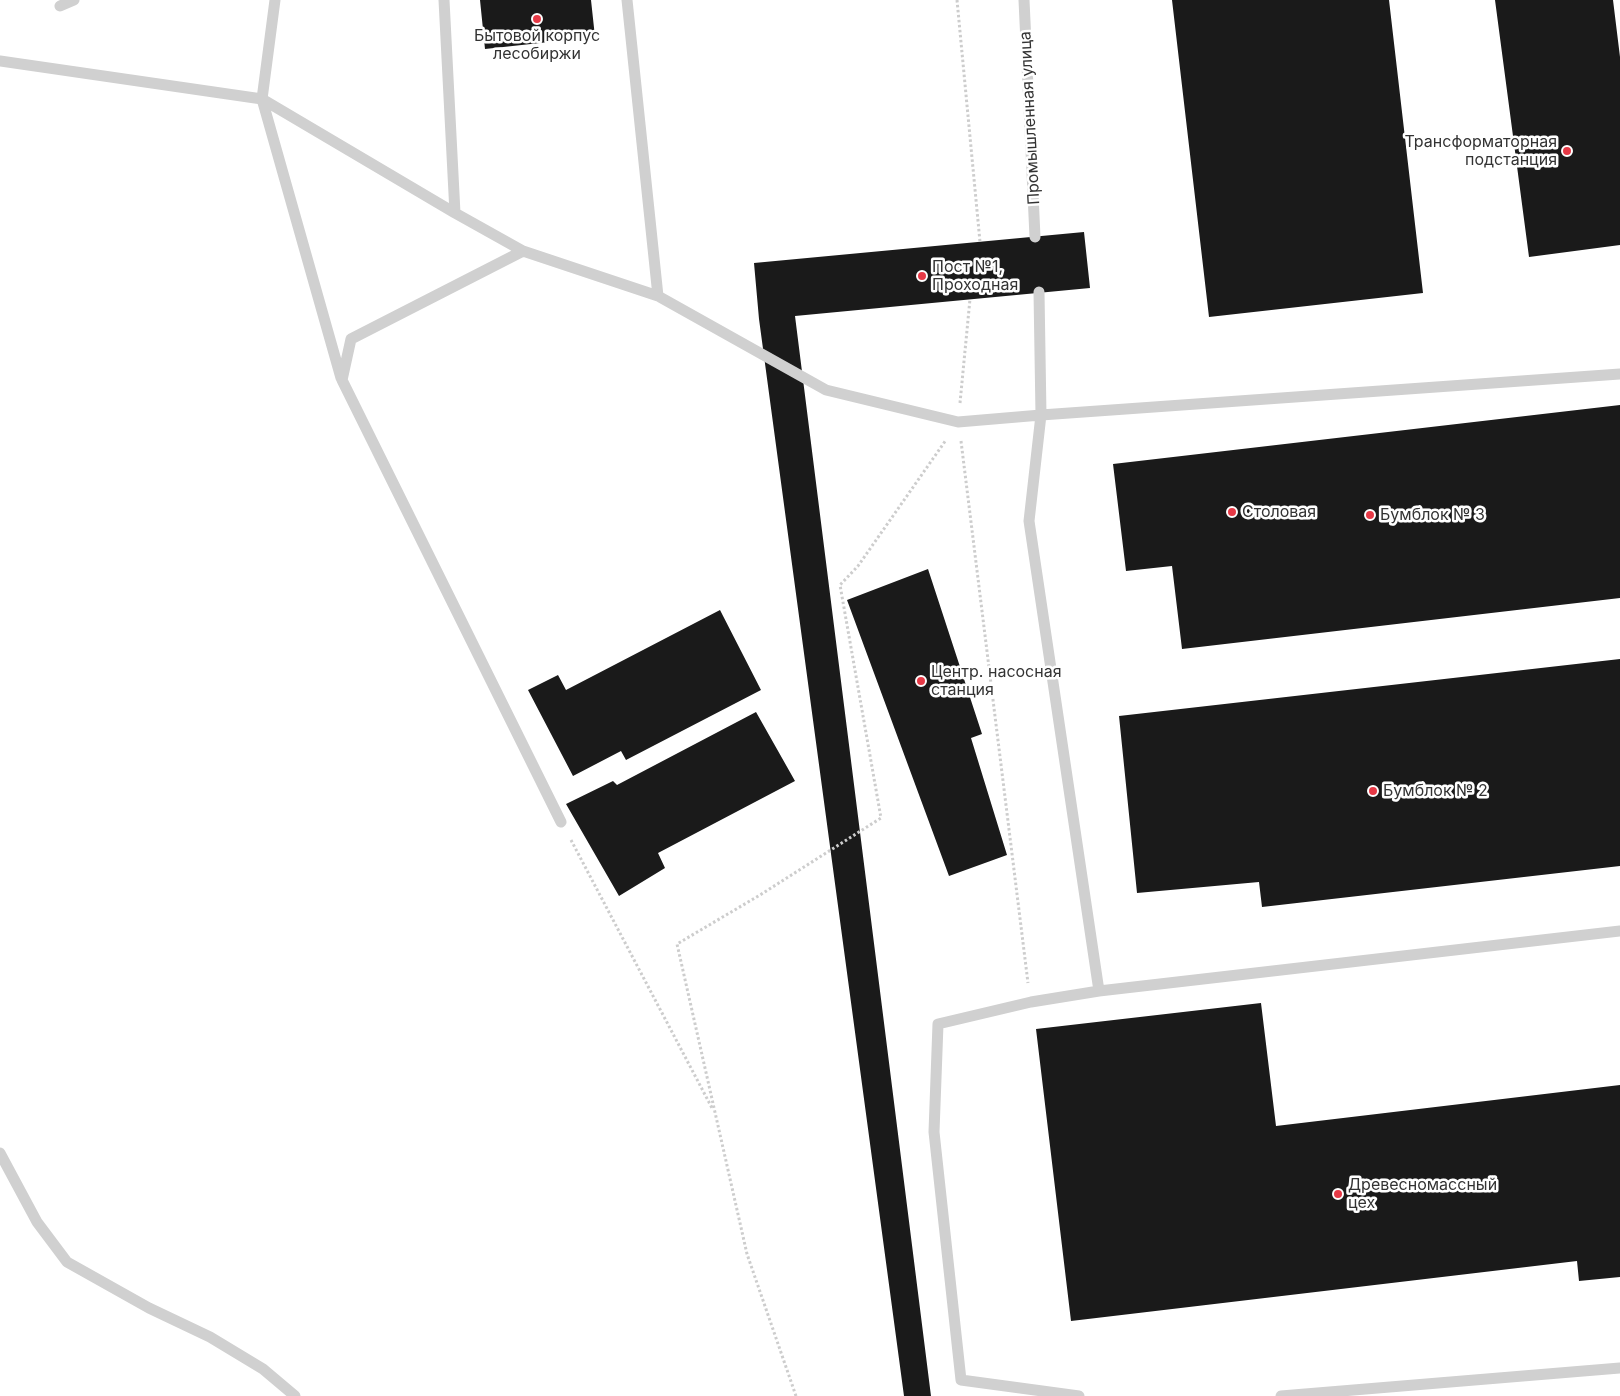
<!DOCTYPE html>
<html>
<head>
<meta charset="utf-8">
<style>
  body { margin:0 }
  canvas { display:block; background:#fff }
</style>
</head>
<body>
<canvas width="1620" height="1396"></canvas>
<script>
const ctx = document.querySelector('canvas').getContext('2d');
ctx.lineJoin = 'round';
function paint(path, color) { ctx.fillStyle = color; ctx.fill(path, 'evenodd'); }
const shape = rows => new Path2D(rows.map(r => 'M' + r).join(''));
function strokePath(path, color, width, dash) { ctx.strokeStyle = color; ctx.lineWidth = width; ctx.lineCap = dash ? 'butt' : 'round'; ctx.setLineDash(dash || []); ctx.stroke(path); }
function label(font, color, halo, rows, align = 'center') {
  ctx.font = font + ' Inter,sans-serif'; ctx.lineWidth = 5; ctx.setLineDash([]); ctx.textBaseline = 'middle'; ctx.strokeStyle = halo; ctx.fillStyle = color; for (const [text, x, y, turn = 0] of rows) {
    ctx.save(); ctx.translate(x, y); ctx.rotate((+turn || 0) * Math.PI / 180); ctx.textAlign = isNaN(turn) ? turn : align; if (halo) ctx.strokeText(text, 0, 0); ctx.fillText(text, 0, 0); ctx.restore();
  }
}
paint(shape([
  [480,0,591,0,595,37,485,49],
  [1172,0,1389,0,1423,293,1209,317],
  [1495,0,1613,0,1620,57,1620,245,1529,257],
  [1084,232,1090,288,795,316,931,1396,904,1396,759,319,754,263],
  [1620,405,1620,598,1182,649,1172,566,1126,571,1113,464],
  [928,569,982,734,971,738,1007,855,949,876,847,600],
  [720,610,761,690,626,760,621,751,573,776,528,690,558,675,566,690],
  [1620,659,1620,866,1262,907,1259,882,1137,893,1119,716],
  [756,712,795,781,658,853,665,868,619,896,566,804,613,781,617,785],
  [1261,1003,1276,1126,1620,1085,1620,1277,1579,1281,1577,1261,1071,1321,1036,1029]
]), '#1a1a1a');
strokePath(shape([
  [957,0,980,242],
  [960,403,970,299],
  [961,441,1028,983],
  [571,840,712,1108],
  [796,1396,747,1254,677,944,760,895,881,818,840,585,858,566,946,440]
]), '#cdcdcd', 3, [2.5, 2.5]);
strokePath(shape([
  [275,0,262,99,341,378],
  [444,0,455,213],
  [627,0,658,296],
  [1024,0,1035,237],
  [60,6,74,0],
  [0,61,262,99,455,213,523,251,658,296,826,390,958,422,1041,415,1620,374],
  [523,251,351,339,342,380,561,822],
  [1039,292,1041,415,1029,521,1099,991],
  [0,1153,37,1222,67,1262,149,1308,210,1337,263,1369,295,1396],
  [1079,1396,961,1380,934,1132,938,1024,1031,1002,1099,991,1620,931],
  [1281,1396,1620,1368]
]), '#d0d0d0', 11);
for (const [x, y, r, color] of [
  [537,19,5,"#e63946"],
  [1567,151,5,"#e63946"],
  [922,276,5,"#e63946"],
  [1232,512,5,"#e63946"],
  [1370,515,5,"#e63946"],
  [921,681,5,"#e63946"],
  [1373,791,5,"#e63946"],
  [1338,1194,5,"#e63946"]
]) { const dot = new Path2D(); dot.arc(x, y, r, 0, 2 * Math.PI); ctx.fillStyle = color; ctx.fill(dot); strokePath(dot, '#fff', 2); }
label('16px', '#333', '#fff', [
  ["Бытовой корпус",537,36,"center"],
  ["лесобиржи",537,54,"center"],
  ["Трансформаторная",1557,142,"right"],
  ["подстанция",1557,160,"right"],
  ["Пост №1,",932,267],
  ["Проходная",932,285],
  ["Столовая",1242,512],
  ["Бумблок № 3",1380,515],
  ["Центр. насосная",931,672],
  ["станция",931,690],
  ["Бумблок № 2",1383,791],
  ["Древесномассный",1348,1185],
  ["цех",1348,1203]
], 'left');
label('16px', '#333', '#fff', [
  ["Промышленная улица",1030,118,-93]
]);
</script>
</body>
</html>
